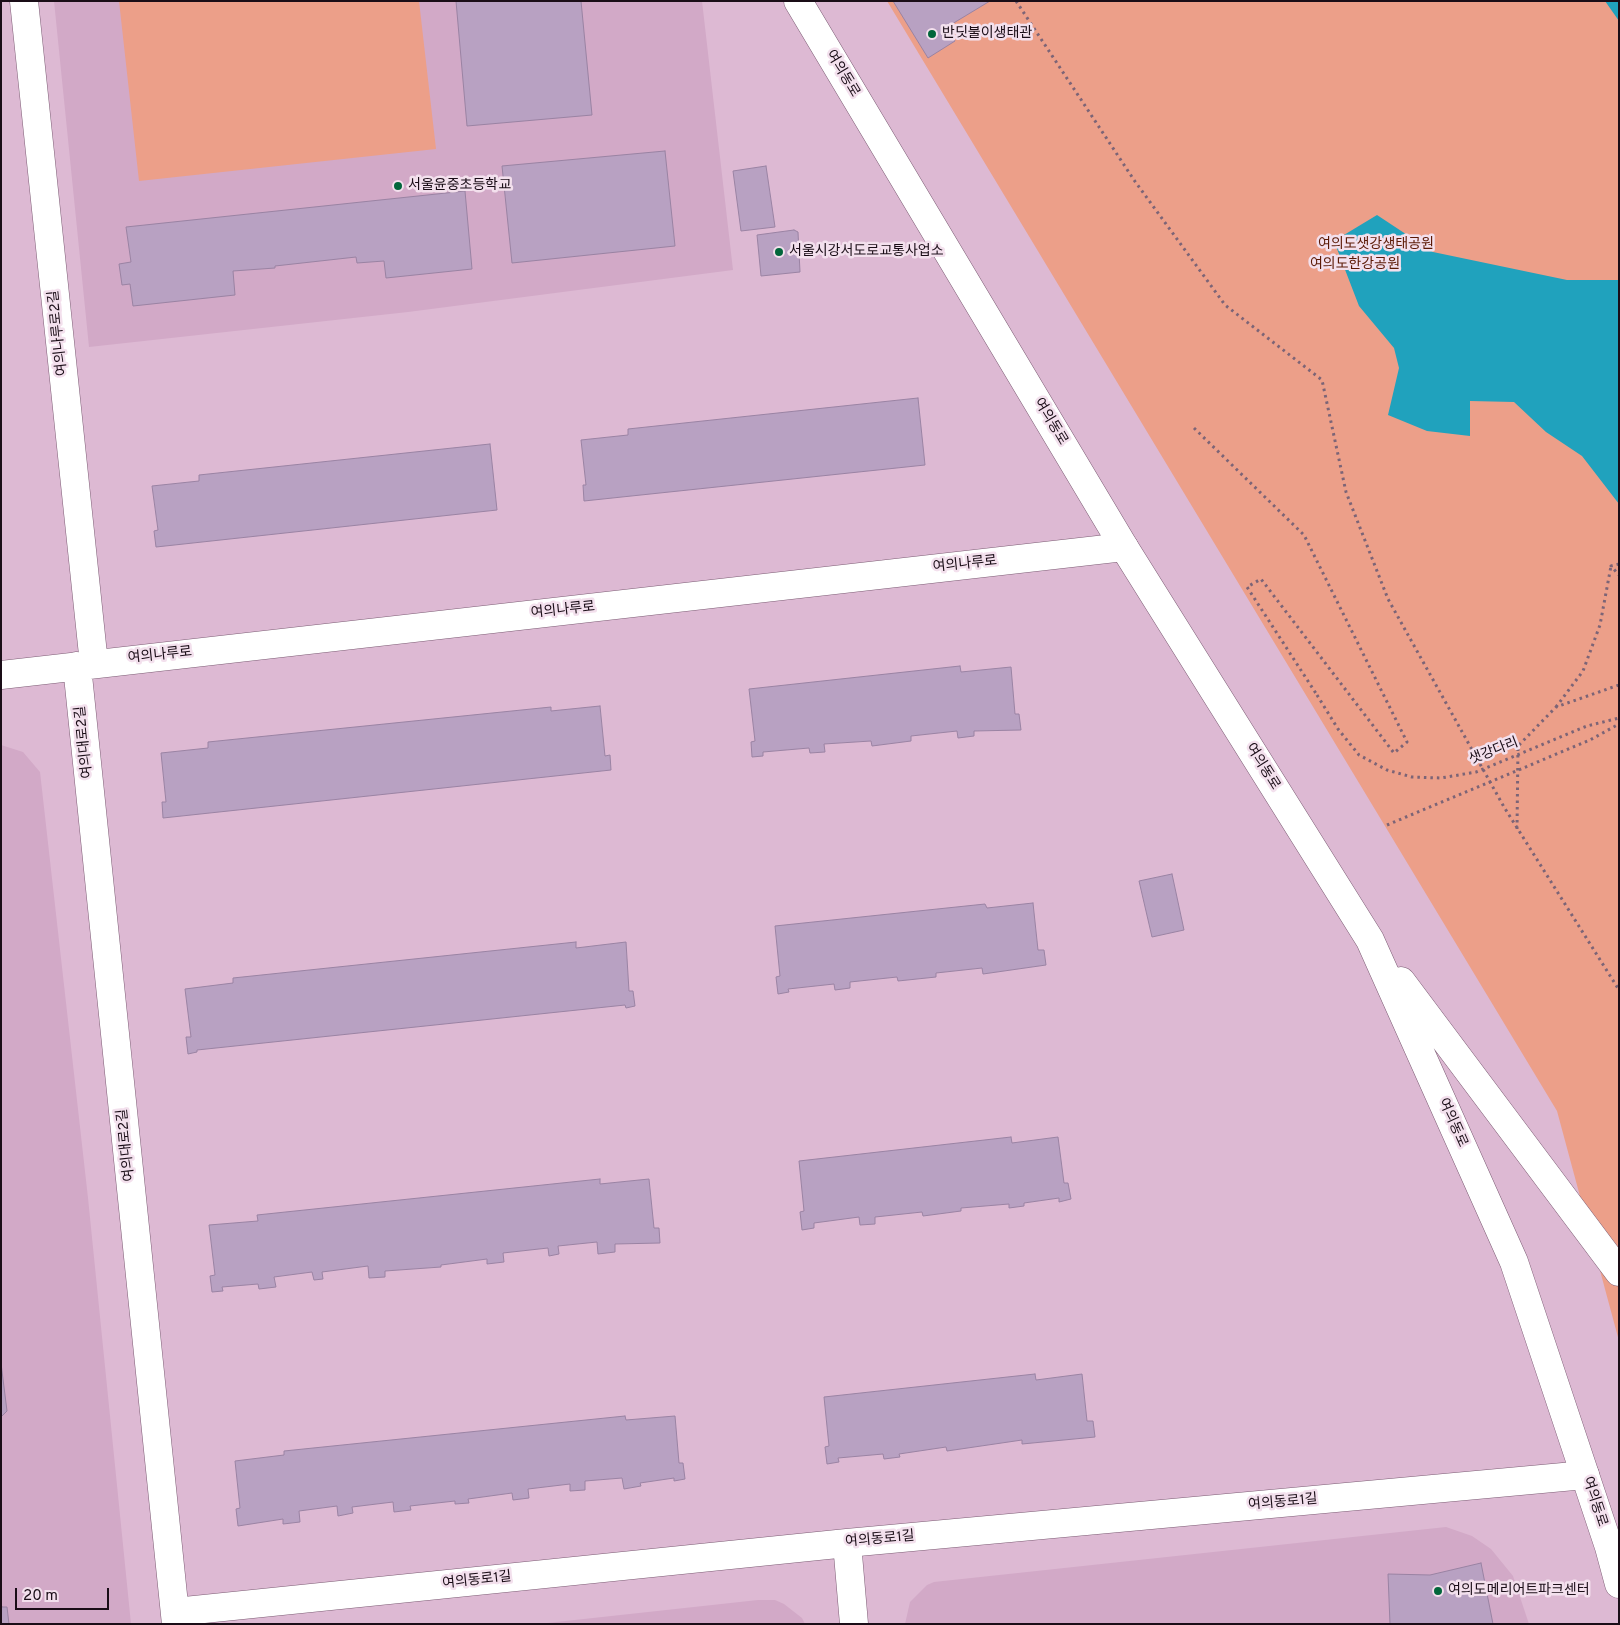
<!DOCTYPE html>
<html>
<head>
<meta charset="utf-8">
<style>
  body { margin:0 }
  #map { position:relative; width:1620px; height:1625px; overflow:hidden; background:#ddb9d3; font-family:Overpass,sans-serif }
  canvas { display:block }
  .frame { position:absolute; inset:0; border:2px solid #1a0d17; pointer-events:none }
  .scale { position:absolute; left:15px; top:1588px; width:94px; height:22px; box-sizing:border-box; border:2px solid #1a0d17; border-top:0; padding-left:6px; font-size:15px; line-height:18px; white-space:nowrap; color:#1a0d17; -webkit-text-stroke:4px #f3e0ed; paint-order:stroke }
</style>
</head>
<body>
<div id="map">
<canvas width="1620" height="1625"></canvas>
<div class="frame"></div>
<div class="scale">20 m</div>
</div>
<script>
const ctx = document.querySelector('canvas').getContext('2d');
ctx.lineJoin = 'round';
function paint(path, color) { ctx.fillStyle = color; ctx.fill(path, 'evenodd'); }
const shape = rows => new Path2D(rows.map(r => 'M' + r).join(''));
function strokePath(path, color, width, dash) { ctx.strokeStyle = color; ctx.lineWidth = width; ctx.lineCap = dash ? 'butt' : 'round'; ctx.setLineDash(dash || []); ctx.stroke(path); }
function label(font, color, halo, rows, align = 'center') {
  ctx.font = font + ' Overpass,"Noto Sans KR",sans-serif'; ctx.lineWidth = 5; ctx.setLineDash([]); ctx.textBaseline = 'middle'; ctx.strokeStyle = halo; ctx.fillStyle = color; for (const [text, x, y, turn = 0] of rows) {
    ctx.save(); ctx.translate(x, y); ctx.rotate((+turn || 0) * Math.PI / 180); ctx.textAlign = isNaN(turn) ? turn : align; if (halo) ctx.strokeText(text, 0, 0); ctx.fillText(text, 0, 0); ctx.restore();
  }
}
paint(shape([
  [54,1,702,1,733,270,408,312,89,347],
  [1,745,23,752,40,772,88,1198,131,1624,1,1624],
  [1446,1527,1472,1536,1491,1549,1513,1576,1529,1624,905,1624,910,1602,927,1585,934,1582],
  [758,1600,775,1600,784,1604,802,1618,805,1624,538,1624]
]), '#d2a9c7');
paint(shape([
  [119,1,419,1,436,149,139,181],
  [887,1,1619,1,1619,1341,1557,1111]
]), '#ec9f89');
paint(shape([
  [1605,1,1619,1,1619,21],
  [1377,215,1433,252,1567,280,1619,280,1619,504,1582,456,1546,432,1514,402,1470,401,1470,436,1427,431,1388,415,1399,368,1394,348,1359,306,1334,241]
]), '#20a2bd');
const building = shape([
  [456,1,581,1,592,115,467,126,456,1],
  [893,1,990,1,947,27,955,41,928,58,893,1],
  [665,151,675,246,512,263,502,166,665,151],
  [766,166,775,227,741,231,733,171,766,166],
  [465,191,472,269,386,278,384,261,357,263,356,257,275,266,275,268,233,271,235,295,133,306,130,284,122,285,119,264,131,262,126,227,465,191],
  [794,230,798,232,800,272,761,276,757,235,794,230],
  [918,398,925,465,584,501,583,485,586,485,581,440,628,435,628,429,918,398],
  [490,444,497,510,156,547,154,531,158,530,152,486,199,481,199,475,490,444],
  [960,666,961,672,1011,667,1015,714,1019,714,1021,730,974,731,974,736,958,738,957,731,911,736,911,741,872,746,871,741,824,744,825,752,810,753,809,748,763,752,763,756,752,757,751,742,755,741,749,689,960,666],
  [600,706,605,756,610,755,611,770,163,818,162,802,166,802,161,753,208,748,208,742,551,707,551,711,600,706],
  [1172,874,1184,930,1152,937,1139,881,1172,874],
  [1033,903,1038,950,1044,950,1046,965,983,974,982,968,936,973,936,977,898,981,897,977,850,982,850,988,835,990,834,984,788,989,789,992,778,994,776,977,780,976,775,926,985,904,987,908,1033,903],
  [576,942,576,948,626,942,629,991,633,991,635,1006,626,1008,625,1005,197,1050,197,1052,188,1054,186,1037,191,1037,185,989,233,983,233,978,576,942],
  [1011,1137,1012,1143,1058,1137,1064,1183,1068,1183,1071,1199,1059,1202,1059,1198,1024,1203,1024,1206,1009,1208,1009,1204,961,1208,961,1211,923,1216,922,1212,875,1217,875,1224,860,1225,859,1217,814,1223,814,1228,802,1230,800,1212,804,1211,799,1161,1011,1137],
  [600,1179,600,1184,649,1179,654,1228,659,1228,660,1243,615,1244,615,1252,598,1254,597,1242,558,1246,559,1254,549,1256,548,1248,503,1253,504,1262,487,1264,487,1259,441,1265,441,1267,385,1271,385,1277,369,1278,368,1266,322,1272,323,1279,314,1280,312,1272,274,1277,276,1287,259,1289,258,1284,222,1287,223,1291,212,1292,210,1276,215,1275,209,1225,258,1221,257,1215,600,1179],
  [1,1363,7,1411,1,1417,1,1363],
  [1035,1374,1036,1380,1082,1374,1087,1421,1093,1421,1095,1437,1022,1444,1022,1440,947,1451,946,1447,899,1454,900,1457,884,1459,883,1454,838,1458,839,1462,827,1464,825,1447,829,1446,824,1397,1035,1374],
  [625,1416,626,1420,675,1416,679,1463,683,1463,685,1479,674,1481,674,1478,640,1483,641,1486,624,1489,622,1478,585,1481,585,1490,570,1491,570,1484,528,1489,529,1498,513,1500,512,1493,468,1499,469,1503,455,1504,455,1501,410,1506,411,1510,394,1512,393,1502,352,1507,353,1513,338,1516,337,1506,299,1511,300,1522,283,1524,283,1519,238,1526,236,1509,240,1508,235,1461,284,1455,284,1451,625,1416],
  [1481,1563,1493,1624,1390,1624,1388,1574,1430,1575,1481,1563],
  [1,1604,2,1607,7,1607,9,1624,1,1624,1,1604]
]);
paint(building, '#b8a1c2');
strokePath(building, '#9a83a3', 1);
const minor = shape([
  [24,1,94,664],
  [77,666,176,1624],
  [1,675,1124,547],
  [847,1543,854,1624],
  [175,1612,847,1543,1585,1475]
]);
const major = shape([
  [798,1,1124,547,1370,940,1514,1262,1609,1547,1619,1584],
  [1401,981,1619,1272]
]);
strokePath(minor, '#7c5c74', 29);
strokePath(major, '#7c5c74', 29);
strokePath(shape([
  [1016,1,1134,180,1225,305,1322,380,1346,492,1388,599,1504,807,1619,990],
  [1194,428,1304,535,1407,742,1394,753,1261,579,1247,587,1317,695],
  [1619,564,1611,566,1619,575],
  [1556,707,1583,671,1600,625,1611,566],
  [1517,829,1518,746,1556,707,1619,685]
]), '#7c6476', 3, [2.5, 4]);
strokePath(minor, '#fff', 28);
strokePath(major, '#fff', 28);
strokePath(shape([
  [1317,695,1338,729,1359,755,1387,770,1412,777,1441,778,1476,772,1587,726,1619,718],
  [1387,825,1590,740,1619,724]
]), '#7c6476', 3, [2.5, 4]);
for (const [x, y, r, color] of [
  [932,34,5,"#01663b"],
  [398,186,5,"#01663b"],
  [779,252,5,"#01663b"],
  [1438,1591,5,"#01663b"]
]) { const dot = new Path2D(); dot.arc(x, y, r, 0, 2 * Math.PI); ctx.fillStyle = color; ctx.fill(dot); strokePath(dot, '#f3e0ed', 2); }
label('14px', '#1a0d17', '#f3e0ed', [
  ["반딧불이생태관",942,34],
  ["서울윤중초등학교",408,186],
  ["서울시강서도로교통사업소",789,252],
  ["여의도메리어트파크센터",1448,1591]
], 'left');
label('14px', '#1a0d17', '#f3e0ed', [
  ["여의동로",842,74,59],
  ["여의나루로2길",59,333,-96],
  ["여의동로",1050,422,59],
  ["여의나루로",965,565,-6],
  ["여의나루로",563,611,-6],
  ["여의나루로",160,656,-6],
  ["여의대로2길",85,742,-96],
  ["샛강다리",1494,752,-21],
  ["여의동로",1262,767,58],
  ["여의동로",1452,1123,66],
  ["여의대로2길",127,1145,-96],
  ["여의동로",1594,1502,72],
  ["여의동로1길",1283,1503,-5],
  ["여의동로1길",880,1540,-5],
  ["여의동로1길",477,1581,-6]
]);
label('14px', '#5b1905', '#f3e0ed', [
  ["여의도샛강생태공원",1376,245],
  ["여의도한강공원",1355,265]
]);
</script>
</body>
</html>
